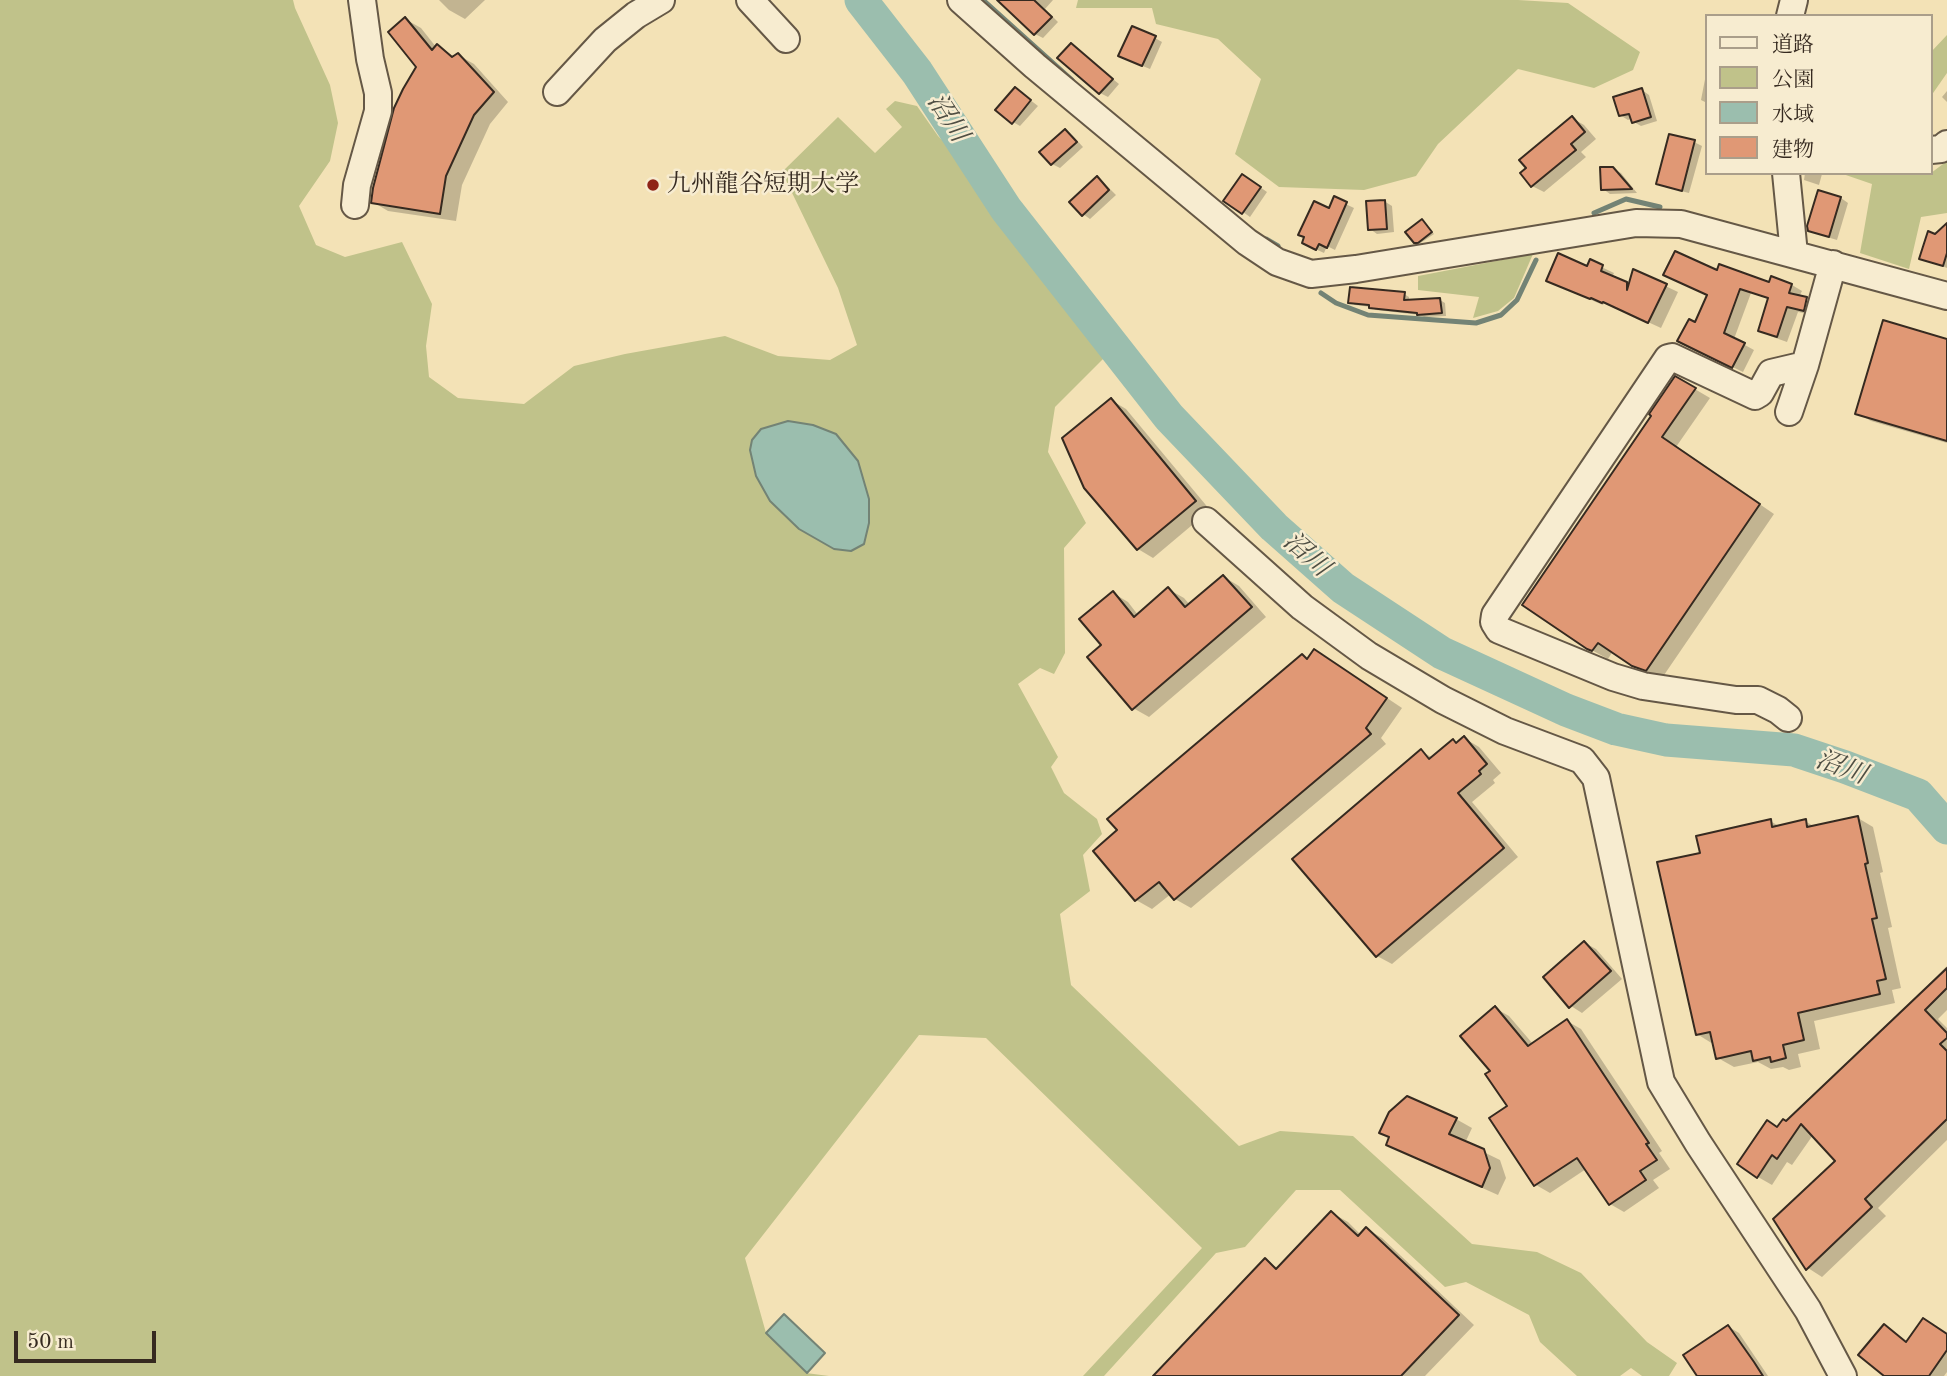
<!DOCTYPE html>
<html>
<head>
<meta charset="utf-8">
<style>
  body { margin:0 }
  #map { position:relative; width:1947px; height:1376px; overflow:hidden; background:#f3e2b6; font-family:"Old Standard TT","Noto Serif JP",serif }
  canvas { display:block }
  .legend { position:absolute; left:1705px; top:14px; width:228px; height:161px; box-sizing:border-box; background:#f7ecd0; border:2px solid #aa9e8a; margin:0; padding:9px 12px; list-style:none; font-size:21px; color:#362a20 }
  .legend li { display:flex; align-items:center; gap:14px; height:35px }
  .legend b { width:35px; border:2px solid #aa9e8a }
  .scale { position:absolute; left:14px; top:1331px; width:142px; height:32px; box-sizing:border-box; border:4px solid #362a20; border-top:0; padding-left:9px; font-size:21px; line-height:24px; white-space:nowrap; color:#362a20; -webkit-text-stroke:5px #f7ecd0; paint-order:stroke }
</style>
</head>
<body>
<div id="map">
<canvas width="1947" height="1376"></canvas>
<ul class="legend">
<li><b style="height:9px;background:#f7ecd0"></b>道路</li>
<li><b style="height:19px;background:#c0c28a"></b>公園</li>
<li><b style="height:19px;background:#9bbeae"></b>水域</li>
<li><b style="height:19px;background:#e09875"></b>建物</li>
</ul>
<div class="scale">50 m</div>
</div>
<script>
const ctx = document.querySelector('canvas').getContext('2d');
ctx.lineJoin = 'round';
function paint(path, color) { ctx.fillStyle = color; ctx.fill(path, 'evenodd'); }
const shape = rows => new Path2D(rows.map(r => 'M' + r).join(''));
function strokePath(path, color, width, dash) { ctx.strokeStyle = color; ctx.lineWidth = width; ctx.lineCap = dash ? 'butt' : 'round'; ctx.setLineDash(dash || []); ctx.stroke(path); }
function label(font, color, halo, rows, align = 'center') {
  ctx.font = font + ' "Old Standard TT","Noto Serif JP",serif'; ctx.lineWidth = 5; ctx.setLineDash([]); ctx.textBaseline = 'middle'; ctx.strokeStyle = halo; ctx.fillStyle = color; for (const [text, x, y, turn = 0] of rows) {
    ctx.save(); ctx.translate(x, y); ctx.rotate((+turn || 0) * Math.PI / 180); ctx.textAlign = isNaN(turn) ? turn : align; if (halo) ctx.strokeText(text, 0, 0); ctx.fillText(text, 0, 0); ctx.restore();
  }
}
paint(shape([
  [0,0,293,0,295,8,330,85,338,123,330,161,299,206,316,245,345,257,402,242,432,304,426,346,429,377,458,398,524,404,574,366,625,354,725,336,778,356,830,360,857,345,838,288,782,172,838,117,875,153,902,127,886,109,895,101,917,106,938,136,966,164,1104,358,1055,407,1048,452,1086,523,1064,548,1065,653,1054,674,1040,668,1018,684,1058,757,1051,767,1064,793,1097,819,1102,834,1083,855,1090,891,1060,914,1071,985,1239,1146,1280,1131,1353,1136,1472,1244,1537,1252,1581,1273,1647,1342,1677,1363,1669,1376,1642,1376,1631,1368,1620,1376,1577,1376,1540,1342,1529,1315,1466,1282,1445,1287,1340,1190,1296,1190,1245,1247,1216,1253,1104,1376,1083,1376,1202,1248,986,1038,919,1035,745,1258,766,1333,806,1373,829,1376,0,1376],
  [1078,0,1518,0,1568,3,1640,52,1633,70,1594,88,1518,69,1438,144,1416,176,1364,190,1279,187,1235,154,1261,79,1218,39,1156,24,1152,8,1076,8],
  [1947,35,1947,73,1931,96,1931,52],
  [1947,161,1947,213,1921,217,1909,269,1860,253,1872,184,1840,173,1931,173],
  [1533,254,1514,298,1498,311,1473,318,1479,297,1418,290,1418,276]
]), '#c0c28a');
const water = shape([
  [788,421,813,425,836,434,858,461,869,499,869,523,864,544,851,551,834,549,799,529,770,501,756,476,750,450,752,440,761,429,788,421],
  [784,1314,825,1353,807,1373,766,1333,784,1314]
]);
paint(water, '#9bbeae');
strokePath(water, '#738375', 2);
paint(shape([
  [439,0,485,0,465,19,449,10],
  [1012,0,1053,0,1045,9,1058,22,1043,38,1035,34,1006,7],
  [405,19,421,28,436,47,437,46,455,57,458,55,474,64,508,102,490,124,462,185,456,221,388,211,373,202,419,67],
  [1155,38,1162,42,1150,69,1128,60],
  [1071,45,1119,84,1108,97,1100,93,1060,58],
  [1706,74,1707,75,1707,103,1701,100],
  [1016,89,1038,106,1020,126,1013,122],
  [1642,90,1649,95,1657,121,1641,126,1634,122,1633,118,1628,120,1620,115],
  [1947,91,1947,102,1942,97],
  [1572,118,1584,125,1596,139,1581,152,1586,157,1544,192,1532,186],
  [1065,131,1073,136,1083,147,1060,168,1052,164],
  [1694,142,1702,146,1689,193,1665,187,1658,183],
  [1613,169,1621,173,1637,193,1610,194,1603,189],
  [1805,173,1822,174,1819,185,1804,180],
  [1097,179,1104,183,1116,195,1090,219,1083,214],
  [1250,180,1267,192,1250,217,1243,212],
  [1819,192,1841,198,1848,203,1837,240,1817,234,1809,230],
  [1335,199,1354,208,1335,250,1327,246,1324,253,1311,247],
  [1384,201,1392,206,1394,232,1377,234,1370,229],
  [1425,223,1434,234,1419,244,1415,242],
  [1947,225,1947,268,1922,258,1936,236],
  [1591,262,1614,273,1612,278,1630,286,1634,271,1678,292,1661,328,1615,307,1614,308,1604,303,1603,305,1560,287,1549,280,1588,268],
  [1718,273,1770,284,1792,285,1802,291,1799,297,1816,304,1814,315,1798,312,1787,342,1770,336,1760,330,1770,299,1751,293,1734,339,1754,350,1743,372,1689,346,1696,324],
  [1404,294,1409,297,1409,302,1440,300,1445,303,1446,316,1424,317,1420,315,1376,310,1371,307,1355,305,1350,302],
  [1947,341,1947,443,1871,421,1857,413],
  [1676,378,1710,398,1676,447,1774,514,1662,678,1649,674,1613,651,1608,659,1588,648,1654,415],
  [1111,400,1126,409,1210,510,1153,558,1138,549,1086,487],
  [1224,577,1239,586,1266,617,1149,717,1133,708,1104,645,1113,593,1128,602,1138,615,1168,589,1184,598,1190,605],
  [1302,656,1308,660,1330,660,1402,708,1381,738,1386,744,1191,908,1175,899,1171,894,1152,909,1136,900,1119,831],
  [1464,738,1479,747,1501,773,1493,780,1495,783,1472,802,1518,857,1392,964,1377,956,1421,751,1433,758,1453,741,1457,744],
  [1858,818,1873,827,1883,872,1880,873,1892,927,1888,928,1901,988,1892,990,1895,1003,1814,1021,1820,1049,1798,1054,1801,1067,1789,1070,1783,1067,1771,1069,1758,1062,1734,1067,1718,1058,1713,1044,1697,1034,1702,854,1770,821,1781,827,1805,821,1815,827],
  [1585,943,1596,949,1622,979,1582,1013,1571,1006],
  [1947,966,1947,1010,1938,1019,1947,1028,1947,1140,1878,1208,1886,1216,1822,1277,1808,1268,1838,1161,1813,1135,1792,1165,1787,1162,1772,1185,1758,1177,1778,1128,1787,1123,1931,985,1929,984],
  [1495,1008,1509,1016,1533,1044,1567,1021,1581,1029,1662,1151,1659,1153,1670,1169,1653,1180,1659,1188,1624,1212,1610,1204,1586,1169,1550,1193,1536,1185,1491,1119,1509,1107,1492,1072],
  [1456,1119,1472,1128,1465,1143,1500,1160,1506,1178,1498,1195,1404,1153,1388,1144,1391,1137],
  [1332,1213,1348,1222,1361,1235,1367,1229,1382,1238,1474,1325,1425,1376,1155,1376,1265,1260,1279,1269],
  [1884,1326,1908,1343,1947,1335,1947,1372,1944,1376,1885,1376],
  [1729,1327,1739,1333,1768,1376,1699,1376]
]), '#0003');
strokePath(shape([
  [983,0,1072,80],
  [1594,213,1626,199,1660,207],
  [1266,239,1278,246],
  [1321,293,1336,303,1368,315,1476,323,1501,315,1517,300,1536,260]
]), '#738375', 5);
strokePath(shape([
  [861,0,917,72,1006,209,1169,417,1274,527,1343,588,1442,653,1566,710,1616,729,1666,740,1794,750,1845,767,1918,795,1947,828]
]), '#9bbeae', 33);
const building = shape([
  [997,0,1034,0,1052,17,1034,35,997,0],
  [405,17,432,50,437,44,452,57,458,53,494,92,474,115,446,176,440,214,371,203,373,188,394,108,403,89,416,67,388,32,405,17],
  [1132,26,1156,36,1142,66,1118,56,1132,26],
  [1071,43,1113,79,1099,94,1057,58,1071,43],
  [1015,87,1031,100,1012,124,995,110,1015,87],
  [1642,88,1651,117,1632,123,1629,114,1619,116,1613,97,1642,88],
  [1572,116,1585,132,1571,144,1576,150,1531,187,1520,173,1526,168,1519,160,1572,116],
  [1065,129,1077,142,1051,165,1039,152,1065,129],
  [1669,134,1695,140,1682,191,1656,184,1669,134],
  [1600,167,1613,167,1632,189,1601,190,1600,167],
  [1242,174,1261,187,1242,214,1223,201,1242,174],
  [1097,176,1109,190,1082,216,1069,202,1097,176],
  [1818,190,1841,197,1829,237,1808,231,1807,226,1818,190],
  [1334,196,1347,202,1327,248,1319,244,1316,250,1302,243,1304,237,1298,235,1314,201,1329,208,1334,196],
  [1385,200,1387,229,1368,230,1366,201,1385,200],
  [1422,219,1432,232,1418,243,1414,243,1405,232,1422,219],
  [1947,223,1947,253,1943,266,1919,259,1928,231,1935,234,1947,223],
  [1675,251,1717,270,1719,264,1769,282,1771,276,1792,284,1789,293,1807,297,1804,311,1787,307,1777,337,1758,331,1768,298,1740,289,1724,333,1745,343,1732,368,1677,341,1689,319,1695,322,1707,295,1663,275,1675,251],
  [1558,253,1587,266,1590,259,1603,265,1601,271,1627,282,1627,290,1633,269,1667,284,1648,323,1603,302,1602,303,1591,298,1590,299,1546,281,1558,253],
  [1350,287,1405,292,1404,300,1440,298,1442,313,1417,315,1417,313,1369,308,1369,305,1348,303,1350,287],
  [1883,320,1947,339,1947,441,1855,414,1883,320],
  [1675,376,1696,388,1662,437,1760,504,1646,671,1632,666,1598,643,1592,651,1587,649,1522,605,1651,416,1649,414,1675,376],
  [1111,398,1196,501,1137,550,1084,488,1062,438,1111,398],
  [1223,575,1252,607,1132,710,1087,657,1101,645,1079,619,1113,591,1134,617,1168,587,1185,607,1223,575],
  [1314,649,1387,698,1366,728,1371,734,1174,900,1159,882,1135,901,1093,851,1117,830,1107,819,1302,654,1307,659,1314,649],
  [1464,736,1487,764,1479,771,1481,774,1458,793,1504,848,1376,957,1292,859,1421,749,1429,759,1453,739,1456,743,1464,736],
  [1858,816,1868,863,1865,864,1877,918,1872,919,1886,979,1877,981,1880,994,1798,1013,1804,1040,1783,1045,1786,1058,1771,1062,1770,1057,1753,1061,1751,1051,1716,1059,1710,1032,1696,1035,1657,862,1700,853,1696,836,1771,819,1772,827,1806,819,1807,827,1858,816],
  [1584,941,1611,971,1569,1008,1543,977,1584,941],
  [1947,968,1947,988,1925,1010,1947,1033,1947,1038,1940,1044,1947,1051,1947,1119,1865,1199,1872,1207,1806,1270,1773,1219,1835,1161,1801,1124,1777,1159,1772,1155,1757,1178,1737,1164,1767,1120,1777,1127,1783,1119,1786,1121,1947,968],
  [1495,1006,1528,1046,1567,1019,1649,1143,1646,1144,1657,1160,1640,1171,1646,1180,1609,1205,1577,1158,1534,1186,1489,1118,1507,1106,1485,1074,1490,1071,1460,1036,1495,1006],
  [1407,1096,1457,1118,1449,1134,1484,1149,1490,1168,1482,1187,1386,1145,1389,1137,1379,1133,1389,1112,1407,1096],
  [1331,1211,1358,1236,1366,1227,1459,1315,1401,1376,1153,1376,1265,1258,1276,1269,1331,1211],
  [1923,1318,1947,1334,1947,1350,1929,1376,1884,1376,1858,1355,1884,1324,1906,1342,1923,1318],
  [1728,1325,1754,1362,1763,1376,1697,1376,1683,1355,1728,1325]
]);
paint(building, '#e09875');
strokePath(building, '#362a20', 2);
const minor = shape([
  [750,0,786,39],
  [961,0,1035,66,1247,242,1277,262,1311,274,1356,269,1636,223,1681,224,1947,296],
  [1790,16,1794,0],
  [557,92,605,40,636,15,661,0],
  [1931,150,1941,149,1947,144],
  [1786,173,1794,254],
  [355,205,357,185,378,111,378,93,370,59,362,0],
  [1789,412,1805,365,1833,264],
  [1206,521,1302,607,1369,656,1443,700,1505,731,1582,760,1596,778,1661,1082,1698,1143,1808,1310,1843,1376],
  [1788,718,1778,710,1758,700,1736,700,1643,686,1613,677,1499,630,1494,622,1495,615,1668,358,1672,357,1755,396,1760,393,1771,373,1805,365]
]);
strokePath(minor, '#655846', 30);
strokePath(minor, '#f7ecd0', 26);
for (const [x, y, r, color] of [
  [653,185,7,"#8f2418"]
]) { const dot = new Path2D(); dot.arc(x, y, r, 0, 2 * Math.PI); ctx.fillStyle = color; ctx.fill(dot); strokePath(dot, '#f7ecd0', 2.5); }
label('24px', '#362a20', '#f7ecd0', [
  ["九州龍谷短期大学",667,185]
], 'left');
label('italic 26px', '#4f4f44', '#f7ecd0', [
  ["沼川",947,118,57],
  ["沼川",1306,555,41],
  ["沼川",1841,768,20]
]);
</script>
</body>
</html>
